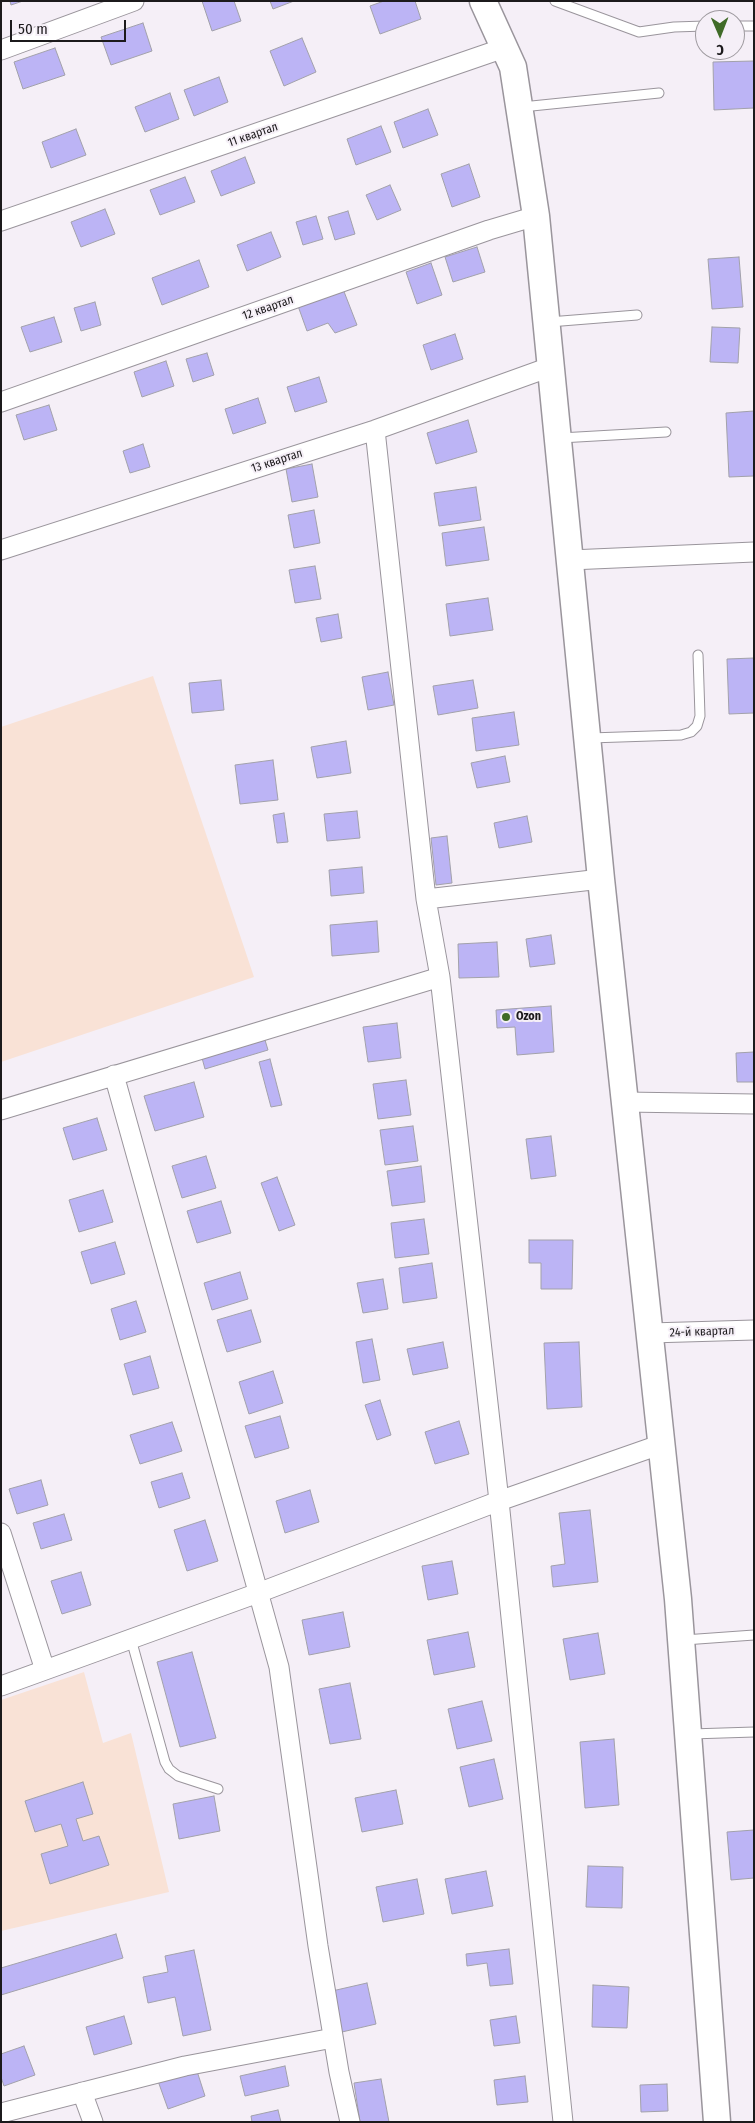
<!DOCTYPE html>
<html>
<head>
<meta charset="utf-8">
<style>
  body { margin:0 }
  #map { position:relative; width:755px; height:2123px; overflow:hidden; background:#f5eff7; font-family:"Fira Sans Condensed",sans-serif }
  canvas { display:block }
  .frame { position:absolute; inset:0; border:2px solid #1c1a1c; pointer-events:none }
  .north { position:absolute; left:695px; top:10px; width:50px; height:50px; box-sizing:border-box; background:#f5eff7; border:1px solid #9e9a9f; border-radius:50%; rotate:179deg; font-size:14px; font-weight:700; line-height:20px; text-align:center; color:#1c1a1c }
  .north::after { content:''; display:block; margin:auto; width:18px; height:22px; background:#406b28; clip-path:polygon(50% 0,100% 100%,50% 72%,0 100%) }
  .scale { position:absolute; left:10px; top:20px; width:116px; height:22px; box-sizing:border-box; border:2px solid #1c1a1c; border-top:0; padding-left:6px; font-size:15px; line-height:18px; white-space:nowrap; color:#1c1a1c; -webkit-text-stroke:4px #f5eff7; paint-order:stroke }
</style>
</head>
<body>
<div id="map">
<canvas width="755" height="2123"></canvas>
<div class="frame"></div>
<div class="north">С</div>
<div class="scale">50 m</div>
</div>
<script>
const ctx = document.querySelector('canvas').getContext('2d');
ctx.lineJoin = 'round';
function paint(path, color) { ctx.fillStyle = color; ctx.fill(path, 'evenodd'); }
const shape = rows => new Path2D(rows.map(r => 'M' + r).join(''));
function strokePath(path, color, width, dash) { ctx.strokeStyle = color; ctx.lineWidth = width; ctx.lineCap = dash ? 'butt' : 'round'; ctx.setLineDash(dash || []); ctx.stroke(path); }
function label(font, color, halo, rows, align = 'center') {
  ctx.font = font + ' "Fira Sans Condensed",sans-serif'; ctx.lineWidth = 4; ctx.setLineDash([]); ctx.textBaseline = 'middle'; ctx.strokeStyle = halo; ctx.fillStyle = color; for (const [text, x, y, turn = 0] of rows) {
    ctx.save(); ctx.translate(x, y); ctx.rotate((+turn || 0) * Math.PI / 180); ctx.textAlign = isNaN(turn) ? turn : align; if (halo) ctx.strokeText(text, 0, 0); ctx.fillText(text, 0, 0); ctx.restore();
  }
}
paint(shape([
  [153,676,254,977,1,1062,1,727],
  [84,1672,103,1743,131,1733,169,1892,1,1931,1,1700]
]), '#f9e2d6');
const building = shape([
  [10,1,23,1,11,5,10,1],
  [202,1,234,1,241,21,212,31,202,1],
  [270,1,294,1,273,9,270,1],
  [384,1,415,1,421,19,380,34,370,6,384,1],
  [143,23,152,51,111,65,101,37,143,23],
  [302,38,316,72,284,86,270,51,302,38],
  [55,48,65,75,23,89,14,62,55,48],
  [754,61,754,108,714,110,713,62,754,61],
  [219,77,228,102,194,116,184,90,219,77],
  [170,93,179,119,145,132,135,107,170,93],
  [428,109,438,135,403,148,394,122,428,109],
  [381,126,391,152,356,165,347,139,381,126],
  [76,129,86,155,51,168,42,142,76,129],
  [245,157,255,183,221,196,211,171,245,157],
  [469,164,480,197,452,207,441,174,469,164],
  [185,177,195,202,160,215,150,190,185,177],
  [390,185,401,210,377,220,366,195,390,185],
  [105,209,115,234,81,247,71,222,105,209],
  [348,211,355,234,335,240,328,217,348,211],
  [316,216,323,239,303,245,296,222,316,216],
  [271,232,281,257,247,271,237,245,271,232],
  [477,247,485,272,453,282,445,257,477,247],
  [739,257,743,307,712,309,708,259,739,257],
  [199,260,209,287,162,305,152,278,199,260],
  [431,263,442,295,417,304,406,272,431,263],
  [343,289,357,325,335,333,328,323,307,331,298,306,343,289],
  [95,302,101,325,81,331,74,308,95,302],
  [54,317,62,342,30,352,21,327,54,317],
  [712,327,740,328,738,363,710,362,712,327],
  [455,334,463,359,431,370,423,345,455,334],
  [207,353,214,375,193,382,186,359,207,353],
  [166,361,174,386,142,397,134,372,166,361],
  [319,377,327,402,295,412,287,387,319,377],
  [258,398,266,423,233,434,225,409,258,398],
  [49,405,57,430,24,440,16,415,49,405],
  [754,411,754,476,729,477,726,413,754,411],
  [468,420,477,452,436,464,427,433,468,420],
  [143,444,150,467,130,473,123,451,143,444],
  [312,464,318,497,292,502,286,469,312,464],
  [476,487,481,520,439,526,434,493,476,487],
  [314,510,320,543,294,548,288,515,314,510],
  [484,527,489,560,446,566,442,533,484,527],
  [315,566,321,599,295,603,289,570,315,566],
  [488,598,493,630,450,636,446,604,488,598],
  [338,614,342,638,321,642,316,618,338,614],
  [754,658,754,713,729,714,727,659,754,658],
  [388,672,394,705,368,710,362,677,388,672],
  [221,680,224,710,192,713,189,683,221,680],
  [473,680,478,708,438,715,433,686,473,680],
  [514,712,519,745,476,751,472,718,514,712],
  [346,741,351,773,317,778,311,747,346,741],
  [505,756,510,782,477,788,471,763,505,756],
  [273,760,278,800,240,804,235,765,273,760],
  [357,811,360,838,327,841,324,814,357,811],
  [284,813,288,842,277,843,273,815,284,813],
  [527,816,532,842,499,848,494,823,527,816],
  [447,836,452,883,436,885,431,838,447,836],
  [362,867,364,893,331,896,329,870,362,867],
  [377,921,379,952,332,956,330,925,377,921],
  [551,935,555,964,530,967,526,939,551,935],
  [497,942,499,977,459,978,458,944,497,942],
  [551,1006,554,1052,517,1055,515,1027,497,1028,496,1010,551,1006],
  [397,1023,401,1058,368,1062,363,1027,397,1023],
  [265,1040,268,1050,205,1069,202,1058,265,1040],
  [754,1052,754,1082,737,1082,736,1053,754,1052],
  [270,1059,282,1105,271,1107,259,1062,270,1059],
  [406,1080,411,1115,378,1119,373,1084,406,1080],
  [194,1082,204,1117,155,1131,144,1096,194,1082],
  [97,1118,107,1150,73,1160,63,1128,97,1118],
  [413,1126,418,1161,385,1165,380,1130,413,1126],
  [551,1136,556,1176,531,1179,526,1139,551,1136],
  [206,1156,216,1188,182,1198,172,1166,206,1156],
  [421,1166,425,1202,392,1206,387,1171,421,1166],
  [277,1177,295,1225,279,1231,261,1183,277,1177],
  [103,1190,113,1222,79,1232,69,1200,103,1190],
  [221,1201,231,1233,197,1243,187,1211,221,1201],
  [424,1219,429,1254,395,1258,391,1223,424,1219],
  [529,1240,573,1240,572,1289,541,1289,541,1263,529,1263,529,1240],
  [115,1242,125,1274,91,1284,81,1252,115,1242],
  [432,1263,437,1298,403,1303,399,1268,432,1263],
  [240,1272,248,1299,212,1310,204,1283,240,1272],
  [383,1279,388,1309,363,1313,357,1283,383,1279],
  [136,1301,146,1332,120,1340,111,1309,136,1301],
  [251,1310,261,1342,227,1352,217,1320,251,1310],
  [372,1339,380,1380,363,1383,356,1342,372,1339],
  [443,1342,448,1368,413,1375,407,1349,443,1342],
  [579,1342,582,1407,547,1409,544,1343,579,1342],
  [150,1356,159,1388,133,1395,124,1364,150,1356],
  [273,1371,283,1403,249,1414,239,1382,273,1371],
  [380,1400,391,1435,377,1440,365,1405,380,1400],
  [280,1416,289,1448,255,1458,245,1426,280,1416],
  [459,1421,469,1454,435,1464,425,1432,459,1421],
  [172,1422,182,1451,140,1464,130,1435,172,1422],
  [182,1473,190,1498,159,1508,151,1482,182,1473],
  [41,1480,48,1505,17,1514,9,1489,41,1480],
  [310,1490,319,1522,285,1533,276,1501,310,1490],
  [590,1510,598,1582,553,1587,551,1566,565,1564,559,1513,590,1510],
  [64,1514,72,1540,41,1549,33,1523,64,1514],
  [205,1520,218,1561,187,1571,174,1530,205,1520],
  [452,1561,458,1594,428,1600,422,1566,452,1561],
  [81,1572,91,1605,62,1614,51,1581,81,1572],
  [343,1612,350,1647,309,1655,302,1620,343,1612],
  [468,1632,475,1667,434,1675,427,1640,468,1632],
  [598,1633,605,1674,570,1680,563,1639,598,1633],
  [192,1652,216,1738,180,1747,157,1662,192,1652],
  [350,1683,361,1739,330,1744,319,1689,350,1683],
  [482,1701,492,1741,457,1749,448,1709,482,1701],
  [614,1739,619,1805,585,1808,580,1742,614,1739],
  [494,1759,503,1799,469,1807,460,1767,494,1759],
  [83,1782,93,1814,76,1819,83,1841,99,1836,109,1865,50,1884,41,1854,68,1846,61,1824,35,1832,25,1801,83,1782],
  [396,1790,403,1824,362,1832,355,1798,396,1790],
  [214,1796,220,1831,179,1839,173,1804,214,1796],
  [754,1830,754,1878,731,1880,727,1832,754,1830],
  [588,1866,623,1867,622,1908,586,1907,588,1866],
  [486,1871,493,1906,452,1914,445,1879,486,1871],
  [417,1879,424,1914,383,1922,376,1887,417,1879],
  [116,1934,123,1958,1,1995,1,1968,116,1934],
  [509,1949,513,1984,490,1986,487,1963,467,1966,466,1954,509,1949],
  [194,1950,211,2030,183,2036,175,1997,148,2003,143,1977,168,1972,165,1956,194,1950],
  [367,1983,376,2024,342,2032,332,1991,367,1983],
  [593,1985,629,1987,627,2028,592,2027,593,1985],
  [124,2016,132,2044,94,2055,86,2027,124,2016],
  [516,2016,520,2043,494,2046,490,2020,516,2016],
  [24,2046,35,2075,4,2086,1,2077,1,2054,24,2046],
  [285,2066,289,2086,245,2096,240,2076,285,2066],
  [196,2068,205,2096,168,2109,158,2081,196,2068],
  [525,2076,528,2102,497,2105,494,2080,525,2076],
  [381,2079,389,2122,360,2122,354,2083,381,2079],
  [667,2084,668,2111,641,2112,640,2085,667,2084],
  [278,2110,281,2122,252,2122,251,2116,278,2110]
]);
paint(building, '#bcb4f5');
strokePath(building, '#a2a1aa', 1);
const lane = shape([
  [555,1,639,32,674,27,705,26],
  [735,26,754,26],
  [522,107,659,93],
  [549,322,637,315],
  [560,438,666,432],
  [590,738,681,735,691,732,697,726,700,716,698,655],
  [131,1639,165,1762,169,1769,178,1776,218,1789],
  [684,1640,754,1635],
  [691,1734,754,1732]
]);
const street = shape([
  [1,50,134,1],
  [1,221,504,48],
  [1,402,489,230,536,216],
  [375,430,426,899],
  [1,550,375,430,550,367],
  [570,560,754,552],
  [440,977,499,1501,563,2122],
  [114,1075,279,1667,318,1946,339,2072,350,2122],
  [625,1102,754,1104],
  [1,1110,440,977,426,899,601,879],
  [650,1333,754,1330],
  [1,1533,45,1670],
  [1,1686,258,1593,499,1501,662,1444],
  [82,2092,93,2122],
  [1,2113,185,2066,333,2038]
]);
const secondary = shape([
  [483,1,513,67,536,216,601,879,678,1599,717,2122]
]);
strokePath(lane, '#9a959c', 11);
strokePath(street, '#9a959c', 21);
strokePath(secondary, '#9a959c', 29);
strokePath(lane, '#fff', 9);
strokePath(street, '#fff', 19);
strokePath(secondary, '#fff', 26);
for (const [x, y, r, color] of [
  [506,1017,5,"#406b28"]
]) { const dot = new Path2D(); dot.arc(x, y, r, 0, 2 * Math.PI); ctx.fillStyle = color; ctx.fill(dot); strokePath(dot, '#f5eff7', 2); }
label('12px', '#1c1a1c', '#f5eff7', [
  ["11 квартал",253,135,-19],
  ["12 квартал",268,308,-19],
  ["13 квартал",277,461,-18],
  ["24-й квартал",702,1332,-2]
]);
label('bold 12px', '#1c1a1c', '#f5eff7', [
  ["Ozon",516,1017]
], 'left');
</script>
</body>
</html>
